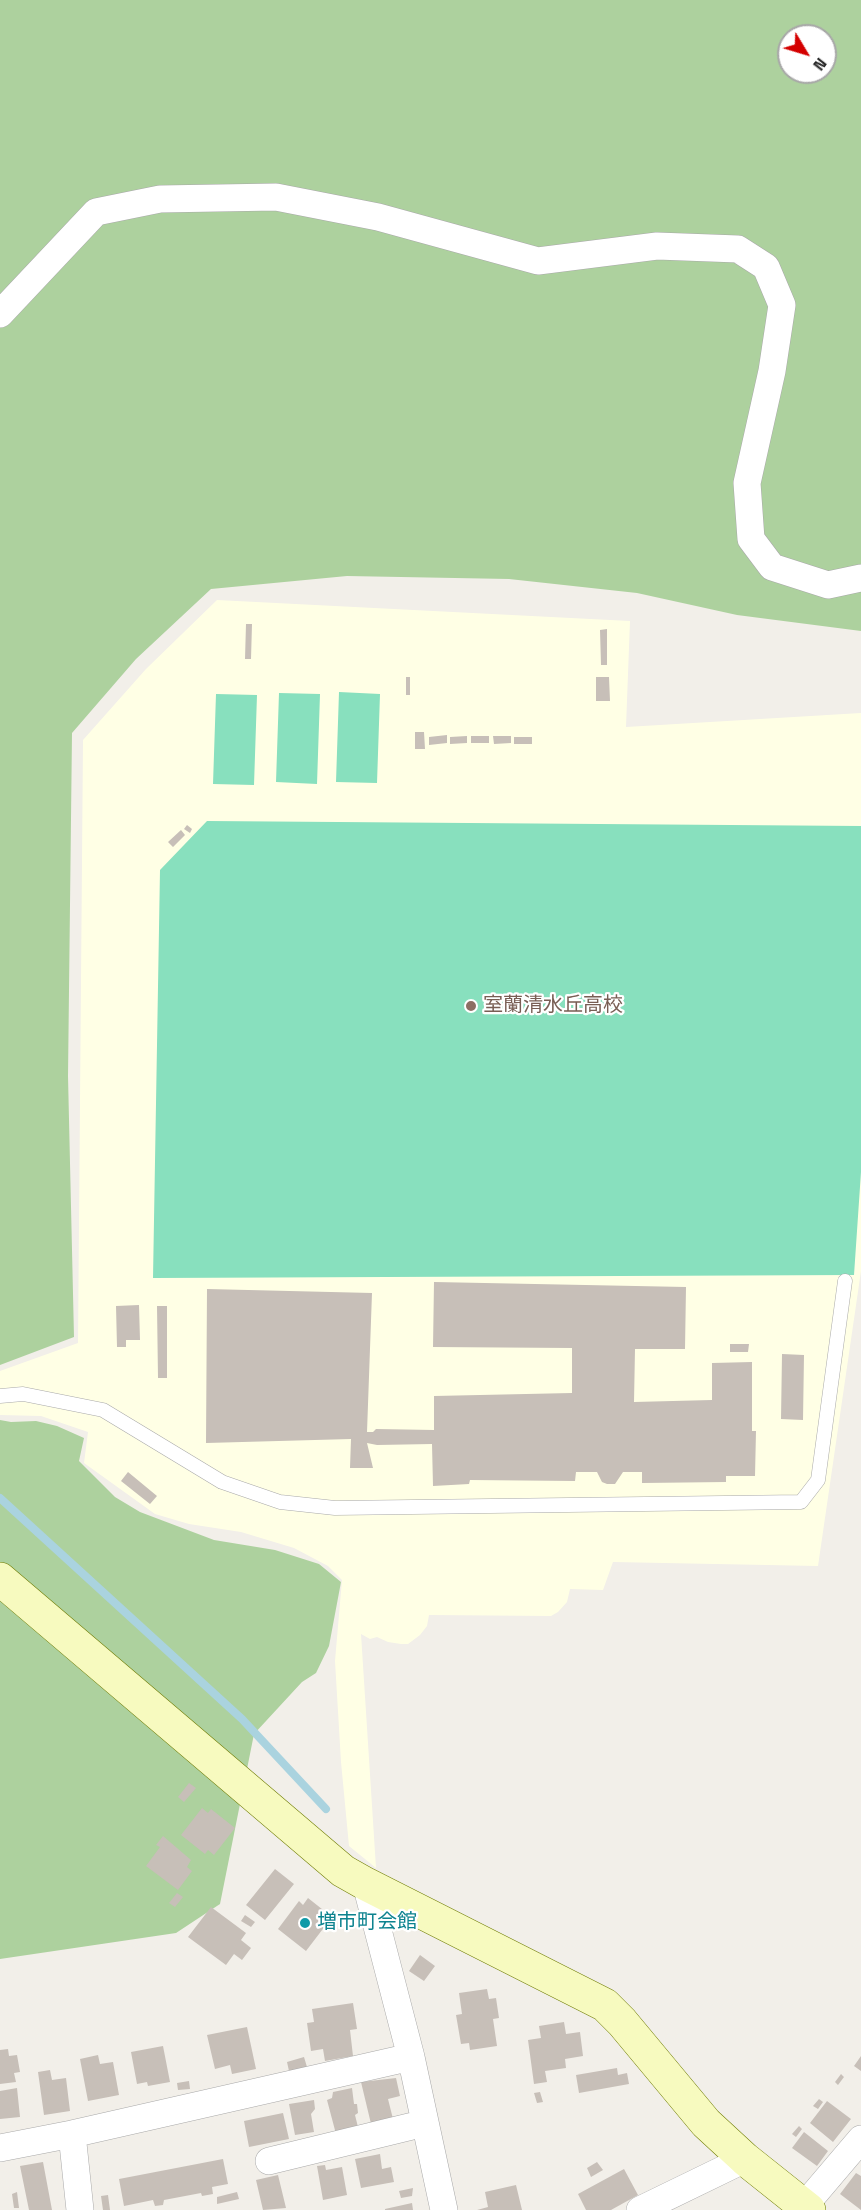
<!DOCTYPE html>
<html>
<head>
<meta charset="utf-8">
<style>
  body { margin:0 }
  #map { position:relative; width:861px; height:2210px; overflow:hidden; background:#f2efe9; font-family:"Space Grotesk",sans-serif }
  canvas { display:block }
  .north { position:absolute; left:777px; top:24px; width:60px; height:60px; box-sizing:border-box; background:#fff; border:2px solid #a7a7a7; border-radius:50%; rotate:128deg; font-size:16px; font-weight:700; line-height:24px; text-align:center; color:#222 }
  .north::after { content:''; display:block; margin:auto; width:21px; height:27px; background:#d40000; clip-path:polygon(50% 0,100% 100%,50% 72%,0 100%) }
</style>
</head>
<body>
<div id="map">
<canvas width="861" height="2210"></canvas>
<div class="north">N</div>
</div>
<script>
const ctx = document.querySelector('canvas').getContext('2d');
ctx.lineJoin = 'round';
function paint(path, color) { ctx.fillStyle = color; ctx.fill(path, 'evenodd'); }
const shape = rows => new Path2D(rows.map(r => 'M' + r).join(''));
function strokePath(path, color, width, dash) { ctx.strokeStyle = color; ctx.lineWidth = width; ctx.lineCap = dash ? 'butt' : 'round'; ctx.setLineDash(dash || []); ctx.stroke(path); }
function label(font, color, halo, rows, align = 'center') {
  ctx.font = font + ' "Space Grotesk","Noto Sans JP",sans-serif'; ctx.lineWidth = 4.5; ctx.setLineDash([]); ctx.textBaseline = 'middle'; ctx.strokeStyle = halo; ctx.fillStyle = color; for (const [text, x, y, turn = 0] of rows) {
    ctx.save(); ctx.translate(x, y); ctx.rotate((+turn || 0) * Math.PI / 180); ctx.textAlign = isNaN(turn) ? turn : align; if (halo) ctx.strokeText(text, 0, 0); ctx.fillText(text, 0, 0); ctx.restore();
  }
}
paint(shape([
  [217,600,630,621,626,727,861,713,861,1271,818,1566,613,1562,603,1590,570,1589,567,1602,558,1612,551,1616,429,1615,427,1626,420,1635,408,1644,401,1644,388,1642,377,1637,370,1639,361,1634,376,1868,349,1846,341,1762,335,1661,342,1580,328,1566,294,1548,241,1532,189,1524,155,1514,84,1463,88,1432,41,1416,0,1415,0,1371,78,1343,83,740,146,669]
]), '#ffffe5');
paint(shape([
  [0,0,861,0,861,631,737,615,637,593,509,579,347,576,211,589,136,659,72,733,68,1076,74,1337,0,1365],
  [789,36,825,36,825,72,789,72],
  [0,1420,11,1422,36,1421,57,1426,84,1438,79,1461,115,1497,140,1512,214,1540,275,1550,319,1564,341,1582,329,1646,316,1673,302,1682,254,1734,220,1904,176,1933,0,1959]
]), '#add19e');
paint(shape([
  [339,692,380,694,377,783,336,782],
  [279,693,320,694,317,784,276,782],
  [216,694,257,695,254,785,213,784],
  [207,821,861,826,861,1172,854,1275,153,1278,160,870]
]), '#88e0be');
strokePath(shape([
  [0,1498,242,1719,326,1809]
]), '#aad3df', 8);
paint(shape([
  [246,624,252,624,251,659,245,659],
  [607,629,607,665,601,665,600,630],
  [406,677,410,677,410,695,406,695],
  [596,677,609,677,610,701,596,701],
  [415,732,424,732,425,749,415,749],
  [447,735,447,743,429,745,429,737],
  [467,736,467,743,450,744,450,737],
  [471,736,489,736,489,743,471,743],
  [493,736,511,736,511,743,494,744],
  [514,737,532,737,532,744,514,744],
  [187,825,192,829,190,833,184,829],
  [181,830,185,835,173,847,168,842],
  [434,1282,686,1287,685,1349,635,1349,634,1402,712,1400,712,1363,752,1362,752,1431,756,1431,755,1476,726,1476,726,1482,642,1483,642,1472,623,1472,615,1484,607,1484,602,1482,597,1472,576,1472,575,1481,470,1480,469,1484,433,1486,432,1444,377,1445,367,1443,373,1468,350,1468,351,1439,206,1443,207,1289,372,1293,367,1432,373,1432,376,1429,434,1430,434,1396,572,1393,572,1348,433,1347],
  [139,1305,140,1340,126,1340,126,1347,117,1347,116,1306],
  [157,1306,167,1306,167,1378,158,1378],
  [730,1344,749,1344,748,1352,730,1352],
  [782,1354,804,1355,803,1420,781,1419],
  [128,1472,157,1496,150,1504,121,1481],
  [189,1783,196,1788,184,1802,178,1797],
  [202,1808,208,1813,211,1809,235,1828,214,1855,208,1850,205,1854,181,1835],
  [163,1836,191,1860,187,1867,192,1871,178,1890,146,1866,160,1847,156,1845],
  [275,1869,294,1884,265,1920,246,1905],
  [177,1893,183,1897,175,1907,169,1903],
  [308,1898,332,1917,306,1951,278,1929,299,1901,303,1905],
  [211,1907,246,1933,241,1940,251,1948,242,1960,234,1954,226,1965,188,1937],
  [245,1915,255,1922,251,1927,241,1921],
  [420,1955,435,1966,424,1981,409,1971],
  [487,1989,489,1999,496,1998,499,2018,493,2019,497,2046,470,2050,469,2043,461,2044,456,2015,462,2014,459,1993],
  [353,2003,357,2029,350,2030,353,2056,325,2061,323,2049,311,2051,307,2023,314,2022,312,2009],
  [564,2022,566,2034,580,2032,583,2056,565,2059,566,2068,545,2071,547,2082,534,2084,528,2040,541,2038,539,2026],
  [247,2027,256,2069,232,2074,230,2065,215,2069,207,2035],
  [163,2046,170,2082,148,2086,147,2082,137,2084,131,2052],
  [8,2049,9,2056,17,2055,20,2072,14,2073,16,2082,0,2084,0,2050],
  [98,2055,100,2064,113,2062,119,2095,88,2101,80,2059],
  [861,2056,861,2071,854,2066],
  [304,2057,307,2067,289,2071,287,2062],
  [617,2068,618,2075,627,2073,629,2084,579,2093,576,2075],
  [50,2070,52,2080,66,2078,70,2111,44,2115,38,2072],
  [841,2074,844,2077,838,2085,835,2082],
  [396,2078,400,2096,388,2099,394,2123,372,2128,361,2082],
  [189,2081,190,2089,178,2090,177,2083],
  [17,2088,20,2117,0,2119,0,2091],
  [352,2088,354,2104,357,2104,358,2113,355,2115,358,2127,336,2134,327,2100,332,2098,333,2092],
  [540,2092,543,2102,537,2103,534,2093],
  [819,2099,823,2102,818,2109,813,2106],
  [314,2100,315,2109,311,2114,314,2132,295,2135,289,2104],
  [827,2101,851,2119,833,2142,810,2123],
  [283,2113,289,2139,249,2147,244,2121],
  [799,2126,802,2129,796,2137,792,2134],
  [804,2132,828,2151,817,2166,792,2148],
  [380,2154,382,2169,391,2167,394,2182,361,2188,355,2159],
  [223,2159,228,2184,212,2187,213,2194,202,2196,201,2193,164,2200,163,2205,155,2206,153,2200,124,2206,119,2179],
  [43,2162,52,2210,29,2210,20,2166],
  [597,2162,603,2170,591,2177,587,2168],
  [325,2165,326,2170,342,2167,347,2195,323,2200,317,2166],
  [624,2169,638,2195,611,2210,586,2210,578,2194],
  [856,2173,861,2176,861,2210,840,2194],
  [278,2175,286,2208,263,2210,256,2180],
  [516,2185,522,2210,477,2210,488,2207,485,2192],
  [413,2188,412,2196,401,2198,399,2191],
  [17,2192,19,2208,14,2208,12,2194],
  [237,2192,239,2199,217,2204,217,2197],
  [108,2195,110,2210,103,2210,101,2196],
  [412,2203,413,2210,385,2210,385,2209]
]), '#c7bfb8');
const lane = shape([
  [0,1396,23,1394,103,1410,222,1482,280,1502,335,1508,801,1502,818,1480,845,1281]
]);
const street = shape([
  [0,314,96,212,160,199,276,197,378,217,538,261,657,246,738,249,766,267,782,305,772,371,747,483,751,539,772,567,828,585,861,578],
  [366,1884,411,2057,444,2210],
  [72,2134,80,2210],
  [0,2148,72,2134,411,2057],
  [269,2161,425,2123],
  [804,2206,861,2139],
  [640,2210,745,2159]
]);
const secondary = shape([
  [0,1579,343,1871,366,1884,605,2005,622,2022,706,2123,745,2159,809,2210]
]);
strokePath(lane, '#a9a9a9', 15);
strokePath(street, '#a9a9a9', 28);
strokePath(secondary, '#707d05', 34);
strokePath(lane, '#fff', 14);
strokePath(street, '#fff', 27);
strokePath(secondary, '#f7fabf', 33);
for (const [x, y, r, color] of [
  [471,1006,6,"#8d6e63"],
  [305,1923,6,"#0f9aa8"]
]) { const dot = new Path2D(); dot.arc(x, y, r, 0, 2 * Math.PI); ctx.fillStyle = color; ctx.fill(dot); strokePath(dot, '#fff', 2); }
label('20px', '#785e54', '#fff', [
  ["室蘭清水丘高校",483,1006]
], 'left');
label('20px', '#0d838f', '#fff', [
  ["増市町会館",317,1923]
], 'left');
</script>
</body>
</html>
